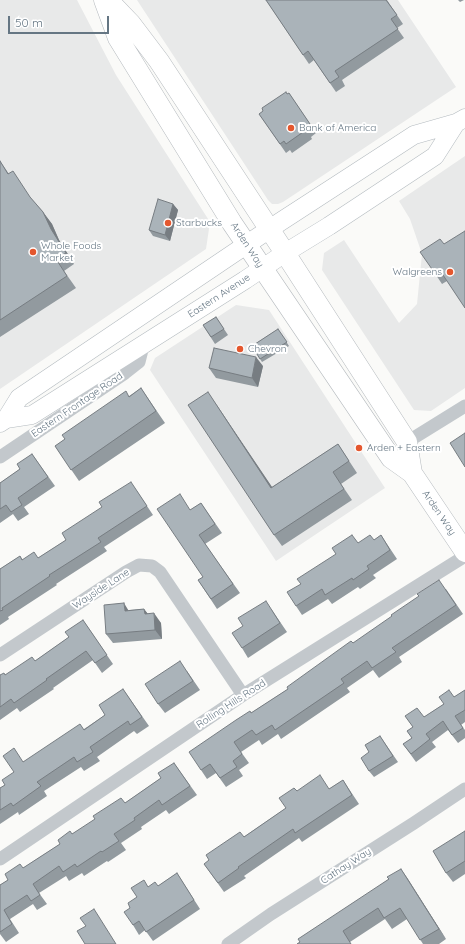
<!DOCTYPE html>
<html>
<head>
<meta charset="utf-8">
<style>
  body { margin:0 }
  #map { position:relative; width:465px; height:944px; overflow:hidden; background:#fafaf8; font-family:Quicksand,sans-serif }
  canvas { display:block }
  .scale { position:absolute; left:8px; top:16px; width:101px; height:18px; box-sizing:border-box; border:2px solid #657683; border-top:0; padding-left:5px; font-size:12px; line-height:14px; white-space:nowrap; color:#657683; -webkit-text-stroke:3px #fff; paint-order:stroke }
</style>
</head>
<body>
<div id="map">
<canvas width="465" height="944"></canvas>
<div class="scale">50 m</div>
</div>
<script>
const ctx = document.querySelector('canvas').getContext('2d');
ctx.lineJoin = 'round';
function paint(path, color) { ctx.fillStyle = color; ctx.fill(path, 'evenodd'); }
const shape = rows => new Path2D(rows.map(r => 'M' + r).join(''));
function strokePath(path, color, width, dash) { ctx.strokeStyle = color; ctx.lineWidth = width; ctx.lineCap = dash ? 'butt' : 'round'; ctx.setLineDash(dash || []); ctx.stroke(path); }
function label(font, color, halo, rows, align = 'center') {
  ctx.font = font + ' Quicksand,sans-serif'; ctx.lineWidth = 4; ctx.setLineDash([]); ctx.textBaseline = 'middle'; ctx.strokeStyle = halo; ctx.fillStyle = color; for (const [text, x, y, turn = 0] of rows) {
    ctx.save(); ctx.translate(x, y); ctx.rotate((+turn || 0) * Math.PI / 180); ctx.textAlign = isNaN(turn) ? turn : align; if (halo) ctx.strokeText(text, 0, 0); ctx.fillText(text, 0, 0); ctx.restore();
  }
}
paint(shape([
  [0,0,77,0,116,75,210,222,206,249,0,389],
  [137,0,398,0,456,87,283,202,278,204,272,204,268,200],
  [465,156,465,388,431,411,414,410,322,270,324,253,344,240,399,323,417,304,422,254,410,219,399,201],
  [236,305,269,310,385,488,276,561,150,370,155,358]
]), '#e8e9e9');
const secondary = shape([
  [6,419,32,415,245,280,285,253,329,226,435,156,456,123],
  [0,423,6,419,19,398,280,222,414,135,456,123,465,118]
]);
const primary = shape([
  [104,0,118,38,232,223,391,458,412,473,465,552],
  [108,0,131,24,159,61,285,253,407,442,412,473]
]);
strokePath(secondary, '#b3babf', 19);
strokePath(primary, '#b5babe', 21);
strokePath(shape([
  [407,442,465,406],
  [0,457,125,373,139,362,143,346],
  [0,655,126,572,139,565,152,566,160,572,243,695],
  [0,859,243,695,465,556],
  [228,944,271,914,414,823,465,789]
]), '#c3c8cc', 13);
strokePath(secondary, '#fff', 18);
strokePath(primary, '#fff', 20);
paint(shape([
  [266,0,387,0,403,24,397,28,404,38,342,80,345,86,336,92,314,60,309,64],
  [458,0,464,0,460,2],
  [289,93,316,133,311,137,312,139,292,153,290,150,286,153,259,114],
  [0,161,9,174,43,212,52,224,59,240,74,264,64,271,76,288,0,337],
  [173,204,178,210,170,241,153,236,149,230],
  [444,244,447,281,442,284,434,272],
  [216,317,228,335,215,344,203,325],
  [278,329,289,346,262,362,252,346],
  [263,366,258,387,216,378,209,368],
  [141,388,165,423,79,481,55,446],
  [216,404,272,487,338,444,357,473,341,484,352,500,282,546,274,535],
  [32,454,55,486,24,507,29,514,18,521,13,514,0,523,0,483,20,469],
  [137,491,153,515,104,547,107,551,56,584,57,585,8,617,9,619,0,625,0,569,20,556,23,560,38,558,66,540],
  [201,503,222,533,205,544,240,593,217,609,198,580,203,577,190,510],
  [381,535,397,559,373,575,376,578,360,589,358,587,332,604,328,599,302,615,296,606,358,543,374,540],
  [446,589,463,614,399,657,402,662,379,678,373,670,347,688,350,692,281,739,278,734,262,745,259,740,241,752,249,763,239,770,243,776,226,787,216,773,207,779,201,770,251,713,288,689,353,643],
  [144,609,148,614,161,623,162,639,113,643,106,634,129,610],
  [272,610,287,632,248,658,242,648],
  [83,620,113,664,102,673,93,660,53,688,54,689,20,712,17,708,0,720,0,675,5,675,35,661,69,637],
  [187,671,200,690,165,713,158,704],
  [123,689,149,726,137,734,134,731,97,757,100,761,84,771,81,767,44,791,47,796,19,815,18,812,0,824,0,788,5,785,14,772,23,762,84,729,105,715],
  [465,690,465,722,461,725,465,730,465,738,458,743,448,730,432,742,436,747,416,762,403,744,412,738,407,731,413,727,405,716,424,717],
  [380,736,398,762,374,777,369,771,369,752],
  [174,763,197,795,169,814,166,810,141,827,142,829,121,843,126,850,108,862,107,861,84,876,82,873,69,881,66,876,39,893,47,904,37,910,33,904,10,919,19,933,6,942,0,934,0,885,8,880,23,868,60,844,72,834,125,803,161,778],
  [343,780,359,804,302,842,299,838,244,876,246,878,224,892,204,864,286,808,297,791,329,789],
  [465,831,465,874,453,882,446,873],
  [401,869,446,939,439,944,423,944,407,919,392,929,385,919,350,942,297,944,389,879],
  [177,873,200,909,153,941,145,930,139,935,133,925,130,908,137,897,148,887,158,886]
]), '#929a9f');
paint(shape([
  [173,204,178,210,170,241,165,235],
  [43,212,52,224,59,240,74,264,66,253,51,229],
  [256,357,263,366,258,387,252,378],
  [208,392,216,404,280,499,271,488],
  [124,603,130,613,125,611],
  [144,609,151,618,145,614],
  [154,613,161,623,162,639,155,630],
  [401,869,408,879,446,939,439,929]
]), '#777d82');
const building = shape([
  [266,0,386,0,397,15,391,19,398,29,335,71,339,77,330,83,308,51,303,55,266,0],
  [286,92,287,94,289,93,310,124,304,128,306,130,286,144,284,141,280,144,259,114,263,111,262,108,286,92],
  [0,161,8,174,13,171,30,197,43,212,51,229,66,253,56,259,67,276,0,320,0,161],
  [158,199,173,204,165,235,149,230,158,199],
  [465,231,465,308,439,269,434,272,420,252,440,239,444,244,465,231],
  [216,317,224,329,211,337,203,325,216,317],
  [278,329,287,342,260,359,252,346,278,329],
  [214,348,256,357,252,378,209,368,214,348],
  [141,388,156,411,71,470,55,446,65,439,62,435,126,391,129,397,141,388],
  [208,392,271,488,338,444,349,461,333,472,344,489,274,535,188,405,208,392],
  [465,433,465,467,450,443,465,433],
  [32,454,48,477,18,498,22,505,11,512,6,505,0,509,0,483,20,469,17,464,32,454],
  [131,482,147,506,98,538,101,542,49,575,50,576,2,608,3,610,0,611,0,569,20,556,22,560,34,552,38,558,66,540,62,533,102,507,99,502,131,482],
  [180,494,190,510,201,503,215,524,199,535,233,584,211,599,198,580,203,577,157,509,180,494],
  [352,535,358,543,370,535,374,540,381,535,390,550,367,566,369,569,353,580,352,578,325,595,322,589,296,606,287,592,301,584,297,579,336,554,332,548,352,535],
  [439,580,456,605,392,648,396,652,372,668,367,661,341,679,344,683,275,730,272,725,256,735,252,730,234,742,242,754,233,761,237,767,220,778,210,764,201,770,189,752,236,720,250,711,251,713,288,689,287,687,351,641,353,643,392,616,391,615,419,596,417,594,439,580],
  [266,601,280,623,242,648,232,633,243,626,238,618,266,601],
  [124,603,125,611,144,609,145,614,154,613,155,630,106,634,104,605,124,603],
  [83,620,107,655,95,663,86,651,46,679,47,680,14,703,11,699,0,707,0,675,4,673,5,675,32,657,35,661,69,637,65,632,83,620],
  [180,661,193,681,158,704,145,684,180,661],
  [123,689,142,717,130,725,128,721,90,747,93,752,77,762,74,757,37,782,41,786,13,806,11,803,0,810,0,788,5,785,2,780,14,772,3,756,14,748,23,762,80,724,84,730,105,715,99,705,123,689],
  [449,690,454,697,465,690,465,710,455,716,463,728,452,735,443,721,426,734,430,739,411,754,403,744,412,738,407,731,413,727,405,716,417,708,424,717,444,704,439,697,449,690],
  [380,736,393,756,369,771,361,758,369,752,365,745,380,736],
  [174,763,190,786,162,805,159,800,134,818,135,820,114,834,119,841,102,852,101,851,77,867,75,864,63,872,59,866,33,884,40,895,31,901,27,895,4,910,12,924,0,932,0,885,8,880,5,874,20,864,23,868,60,844,58,840,70,831,72,834,95,819,93,816,121,798,125,803,161,778,158,773,174,763],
  [320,775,329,789,343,780,352,795,295,833,293,829,238,867,239,868,218,883,204,864,209,860,206,855,240,832,244,837,286,808,279,798,294,788,297,791,320,775],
  [465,831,465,861,446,873,433,851,465,831],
  [401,869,439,929,420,940,400,908,384,918,378,908,343,931,351,944,297,944,300,942,298,939,389,879,387,877,401,869],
  [177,873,194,900,146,932,139,921,133,925,124,912,130,908,128,903,137,897,131,888,144,880,148,887,155,882,158,886,177,873],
  [94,909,116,944,85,944,77,931,86,926,80,918,94,909]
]);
paint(building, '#aab3b9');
strokePath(building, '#777d82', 1);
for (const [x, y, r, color] of [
  [291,128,4,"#e4572e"],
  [168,223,4,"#e4572e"],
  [33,252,4,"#e4572e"],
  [450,272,4,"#e4572e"],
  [240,349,4,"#e4572e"],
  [359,448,4,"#e4572e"]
]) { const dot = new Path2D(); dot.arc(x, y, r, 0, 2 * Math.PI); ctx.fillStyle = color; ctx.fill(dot); strokePath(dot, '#fff', 1.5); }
label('10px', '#657683', '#fff', [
  ["Bank of America",299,128],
  ["Starbucks",176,223],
  ["Whole Foods",41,246],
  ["Market",41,258],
  ["Walgreens",442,272,"right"],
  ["Chevron",248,349],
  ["Arden + Eastern",367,448]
], 'left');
label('10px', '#657683', '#fff', [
  ["Arden Way",247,245,57],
  ["Eastern Avenue",219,296,-33],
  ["Eastern Frontage Road",77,405,-34],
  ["Arden Way",439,513,56],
  ["Wayside Lane",101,589,-33],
  ["Rolling Hills Road",231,704,-33],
  ["Cathay Way",346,866,-33]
]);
</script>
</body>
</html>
